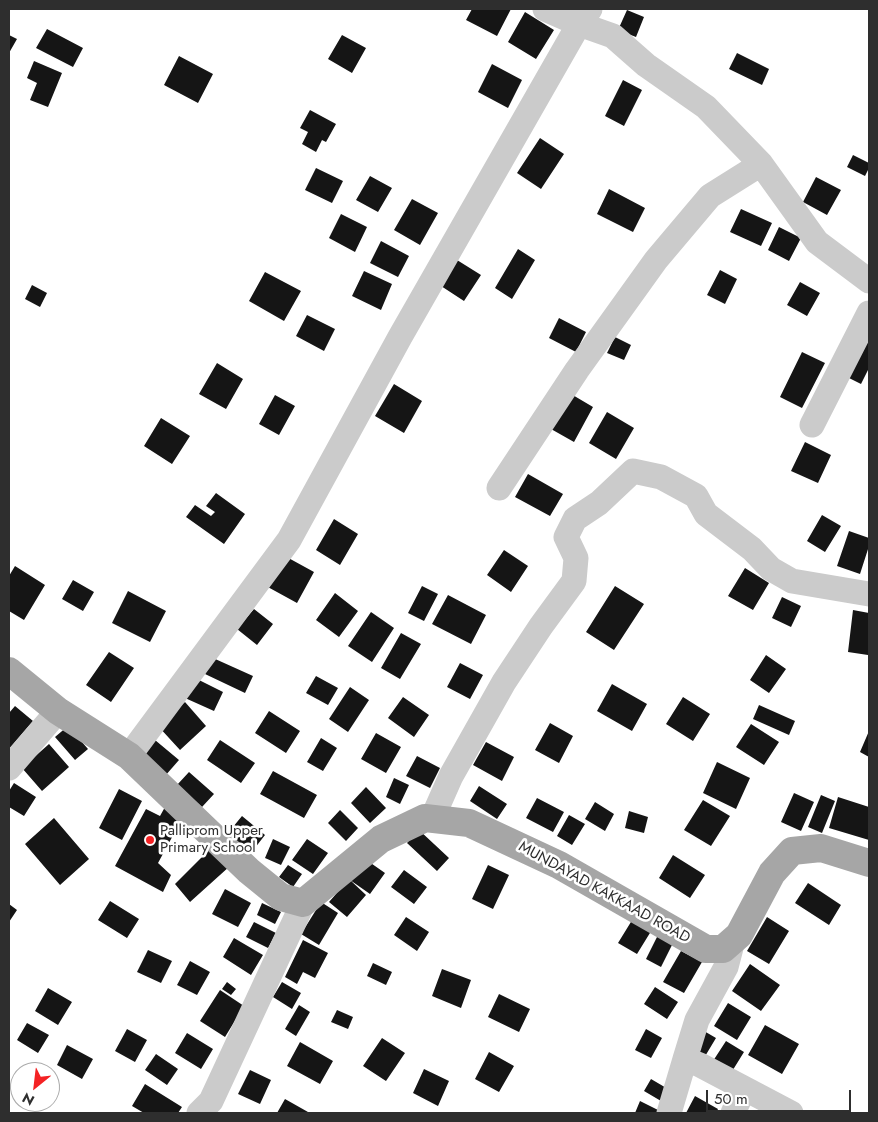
<!DOCTYPE html>
<html>
<head>
<meta charset="utf-8">
<style>
  body { margin:0 }
  #map { position:relative; width:878px; height:1122px; overflow:hidden; background:#fff; font-family:Jost,sans-serif }
  canvas { display:block }
  .frame { position:absolute; inset:0; border:10px solid #2e2e2e; pointer-events:none }
  .north { position:absolute; left:10px; top:1062px; width:50px; height:50px; box-sizing:border-box; background:#fff; border:1px solid #ababab; border-radius:50%; rotate:209deg; font-size:14px; font-weight:700; line-height:20px; text-align:center; color:#2e2e2e }
  .north::after { content:''; display:block; margin:auto; width:18px; height:22px; background:#f42224; clip-path:polygon(50% 0,100% 100%,50% 72%,0 100%) }
  .scale { position:absolute; left:706px; top:1090px; width:145px; height:22px; box-sizing:border-box; border:2px solid #2e2e2e; border-top:0; padding-left:6px; font-size:15px; line-height:18px; white-space:nowrap; color:#2e2e2e; -webkit-text-stroke:4px #fff; paint-order:stroke }
</style>
</head>
<body>
<div id="map">
<canvas width="878" height="1122"></canvas>
<div class="frame"></div>
<div class="north">N</div>
<div class="scale">50 m</div>
</div>
<script>
const ctx = document.querySelector('canvas').getContext('2d');
ctx.lineJoin = 'round';
function paint(path, color) { ctx.fillStyle = color; ctx.fill(path, 'evenodd'); }
const shape = rows => new Path2D(rows.map(r => 'M' + r).join(''));
function strokePath(path, color, width, dash) { ctx.strokeStyle = color; ctx.lineWidth = width; ctx.lineCap = dash ? 'butt' : 'round'; ctx.setLineDash(dash || []); ctx.stroke(path); }
function label(font, color, halo, rows, align = 'center') {
  ctx.font = font + ' Jost,sans-serif'; ctx.lineWidth = 5; ctx.setLineDash([]); ctx.textBaseline = 'middle'; ctx.strokeStyle = halo; ctx.fillStyle = color; for (const [text, x, y, turn = 0] of rows) {
    ctx.save(); ctx.translate(x, y); ctx.rotate((+turn || 0) * Math.PI / 180); ctx.textAlign = isNaN(turn) ? turn : align; if (halo) ctx.strokeText(text, 0, 0); ctx.fillText(text, 0, 0); ctx.restore();
  }
}
paint(shape([
  [472,9,511,9,497,36,466,20],
  [627,10,644,17,636,37,618,30],
  [525,12,554,30,536,59,508,42],
  [47,29,83,48,73,67,36,48],
  [9,35,17,39,9,53],
  [342,35,366,48,352,73,328,59],
  [737,53,769,69,762,85,729,69],
  [179,56,213,74,198,103,164,85],
  [34,61,62,73,48,107,30,100,37,83,27,78],
  [492,64,522,80,508,108,478,92],
  [623,80,642,90,624,126,605,116],
  [310,110,336,124,326,142,322,140,316,152,302,144,308,132,300,128],
  [540,138,564,154,541,189,517,173],
  [853,155,869,163,869,168,865,176,847,167],
  [316,168,343,181,332,203,305,190],
  [370,176,392,188,378,212,356,200],
  [816,177,841,190,827,215,803,202],
  [609,189,645,208,633,232,597,214],
  [412,199,438,213,420,245,394,230],
  [741,209,772,223,761,246,730,232],
  [341,214,367,227,355,252,329,238],
  [779,227,801,238,789,261,768,250],
  [381,241,409,256,398,277,370,263],
  [518,249,535,260,512,299,495,288],
  [457,260,481,275,464,301,441,286],
  [720,270,737,279,725,304,707,295],
  [364,271,392,284,381,310,352,296],
  [265,272,301,291,284,321,249,301],
  [800,282,820,293,807,316,787,305],
  [32,285,47,293,40,307,25,299],
  [307,315,335,329,324,351,296,336],
  [559,318,586,332,576,352,549,338],
  [615,337,631,345,624,360,607,353],
  [869,339,869,368,861,384,839,373],
  [802,352,825,363,802,408,780,397],
  [217,363,243,379,226,409,199,394],
  [394,384,422,401,404,433,375,416],
  [571,394,593,407,574,442,551,429],
  [275,395,295,406,279,435,259,424],
  [607,412,634,428,616,459,589,443],
  [161,418,190,436,172,464,144,446],
  [805,442,831,455,818,483,791,471],
  [528,474,563,494,550,516,515,497],
  [216,493,245,514,224,544,186,517,195,505,211,516,215,512,206,506],
  [822,515,841,526,825,552,807,541],
  [334,519,358,534,340,565,316,550],
  [849,531,869,538,869,546,860,574,837,566],
  [504,550,528,566,511,592,487,575],
  [283,555,314,572,297,603,266,586],
  [15,566,45,585,24,620,9,611,9,576],
  [745,568,769,583,753,610,728,596],
  [73,580,94,592,83,611,62,599],
  [422,586,438,594,424,621,408,613],
  [615,586,644,604,614,650,586,632],
  [128,591,166,611,150,642,112,623],
  [335,593,358,611,339,637,316,620],
  [448,595,486,615,471,644,432,624],
  [782,597,801,606,791,627,772,618],
  [254,609,273,624,257,645,237,629],
  [853,610,869,613,868,655,848,652],
  [371,612,394,628,372,662,348,646],
  [401,633,421,644,400,679,381,668],
  [109,652,134,668,111,702,86,685],
  [766,655,786,669,769,693,750,680],
  [213,658,253,676,245,693,205,674],
  [460,663,483,675,470,699,447,687],
  [316,676,338,688,328,705,306,693],
  [195,678,223,692,214,711,185,698],
  [612,684,647,704,632,731,597,711],
  [350,687,369,700,348,732,329,719],
  [403,697,429,715,414,737,388,718],
  [683,697,710,714,693,741,666,724],
  [185,702,206,726,180,750,158,726],
  [759,705,795,721,789,735,753,719],
  [15,706,33,721,9,749,9,713],
  [269,711,300,731,286,753,255,733],
  [550,723,573,736,559,763,535,750],
  [751,724,779,742,764,765,736,747],
  [68,726,88,749,75,760,55,737],
  [869,731,869,757,860,752],
  [376,733,401,747,386,773,361,759],
  [321,738,337,748,323,771,307,762],
  [155,740,179,760,165,776,141,757],
  [220,740,255,763,241,783,207,760],
  [486,742,514,757,502,781,473,765],
  [49,744,69,767,42,791,22,768],
  [417,756,440,768,430,788,406,776],
  [717,762,750,778,736,809,703,793],
  [273,771,317,795,304,818,260,794],
  [189,772,214,794,202,807,177,785],
  [394,778,409,785,400,804,386,797],
  [14,783,36,797,24,816,9,807,9,791],
  [479,786,507,804,497,819,470,801],
  [366,787,386,808,370,823,351,803],
  [119,789,142,801,122,840,99,828],
  [794,793,814,802,801,831,781,822],
  [821,795,835,801,822,833,808,827],
  [838,797,869,807,869,840,829,828],
  [537,798,564,812,553,832,526,818],
  [703,800,730,816,711,846,684,830],
  [595,802,614,814,605,831,585,819],
  [165,807,183,817,158,863,171,875,163,892,115,866,146,809,160,816],
  [340,810,358,828,346,841,328,823],
  [629,811,648,817,644,833,625,828],
  [569,815,585,824,572,845,557,836],
  [242,816,265,835,251,853,228,833],
  [54,818,89,859,60,885,25,844],
  [419,830,449,858,437,871,407,843],
  [273,839,290,847,281,865,265,858],
  [307,839,328,853,313,874,292,860],
  [212,847,230,866,190,902,175,884],
  [673,855,705,875,690,898,659,878],
  [365,859,385,873,370,894,350,880],
  [288,865,302,874,293,887,279,877],
  [488,865,509,875,493,909,472,899],
  [404,870,427,887,414,904,391,887],
  [349,879,366,895,347,917,329,902],
  [808,883,841,905,829,925,795,903],
  [225,889,251,903,238,927,212,914],
  [110,901,139,919,127,938,98,920],
  [321,902,338,913,319,945,301,934],
  [262,903,281,912,275,924,257,915],
  [9,904,17,910,9,922],
  [406,917,429,932,417,951,394,935],
  [634,917,653,928,637,954,618,943],
  [767,917,789,931,769,964,747,951],
  [254,922,276,933,268,948,246,937],
  [660,931,675,939,661,967,646,959],
  [234,938,263,955,251,975,223,957],
  [303,940,328,953,315,978,303,972,297,984,285,977],
  [148,950,172,961,161,983,137,972],
  [681,951,702,962,684,993,663,982],
  [190,961,210,972,197,995,177,985],
  [373,963,392,972,386,985,367,976],
  [750,964,780,985,761,1011,732,991],
  [442,969,471,980,461,1008,432,996],
  [227,982,236,989,231,995,222,989],
  [282,982,301,993,292,1009,273,997],
  [655,987,678,1002,667,1019,644,1004],
  [48,988,72,1002,58,1025,35,1011],
  [220,990,244,1006,225,1037,200,1021],
  [499,994,530,1009,519,1032,488,1017],
  [728,1003,751,1017,737,1040,714,1026],
  [299,1005,310,1012,296,1036,285,1029],
  [337,1010,353,1017,348,1029,331,1022],
  [27,1023,49,1035,38,1053,17,1040],
  [765,1025,799,1044,782,1074,748,1055],
  [127,1029,147,1040,135,1062,115,1051],
  [646,1029,662,1038,651,1058,635,1050],
  [704,1031,716,1038,704,1058,693,1050],
  [187,1033,213,1049,201,1069,175,1053],
  [382,1038,405,1053,386,1081,363,1066],
  [726,1041,744,1052,731,1073,713,1061],
  [300,1042,333,1061,320,1084,287,1066],
  [67,1045,93,1059,82,1079,57,1065],
  [489,1052,514,1066,499,1092,475,1079],
  [156,1054,178,1069,167,1085,145,1070],
  [424,1069,449,1081,438,1106,413,1093],
  [250,1070,271,1080,260,1104,238,1094],
  [651,1079,668,1089,661,1101,644,1091],
  [145,1084,182,1107,178,1113,144,1113,132,1106],
  [695,1096,718,1109,716,1113,686,1113],
  [285,1099,308,1112,307,1113,277,1113],
  [640,1101,660,1111,659,1113,635,1113]
]), '#151515');
strokePath(shape([
  [590,9,579,24,613,36,646,65,706,107,761,164,817,242,869,281],
  [812,425,869,313],
  [499,488,577,370,656,260,710,196,761,164],
  [129,756,289,540,400,337,579,24,545,9],
  [9,768,58,711],
  [432,819,451,776,504,682,541,626,574,581,576,558,566,537,575,519,599,503,633,471,661,477,696,496,706,514,752,549,771,569,792,581,869,594],
  [733,940,726,967,697,1020,685,1059,700,1065,791,1113],
  [199,1113,211,1101,303,903],
  [669,1113,685,1059],
  [733,1113,744,1089]
]), '#cbcbcb', 25);
strokePath(shape([
  [9,671,58,711,129,756,249,871,281,897,303,903,381,839,425,818,469,823,559,865,706,949,723,949,739,935,772,873,792,851,821,848,869,863]
]), '#a6a6a6', 28);
for (const [x, y, r, color] of [
  [150,840,5,"#f42224"]
]) { const dot = new Path2D(); dot.arc(x, y, r, 0, 2 * Math.PI); ctx.fillStyle = color; ctx.fill(dot); strokePath(dot, '#fff', 2); }
label('15px', '#2e2e2e', '#fff', [
  ["Palliprom Upper",160,831],
  ["Primary School",160,848]
], 'left');
label('15px', '#2e2e2e', '#fff', [
  ["MUNDAYAD KAKKAAD ROAD",604,893,29]
]);
</script>
</body>
</html>
